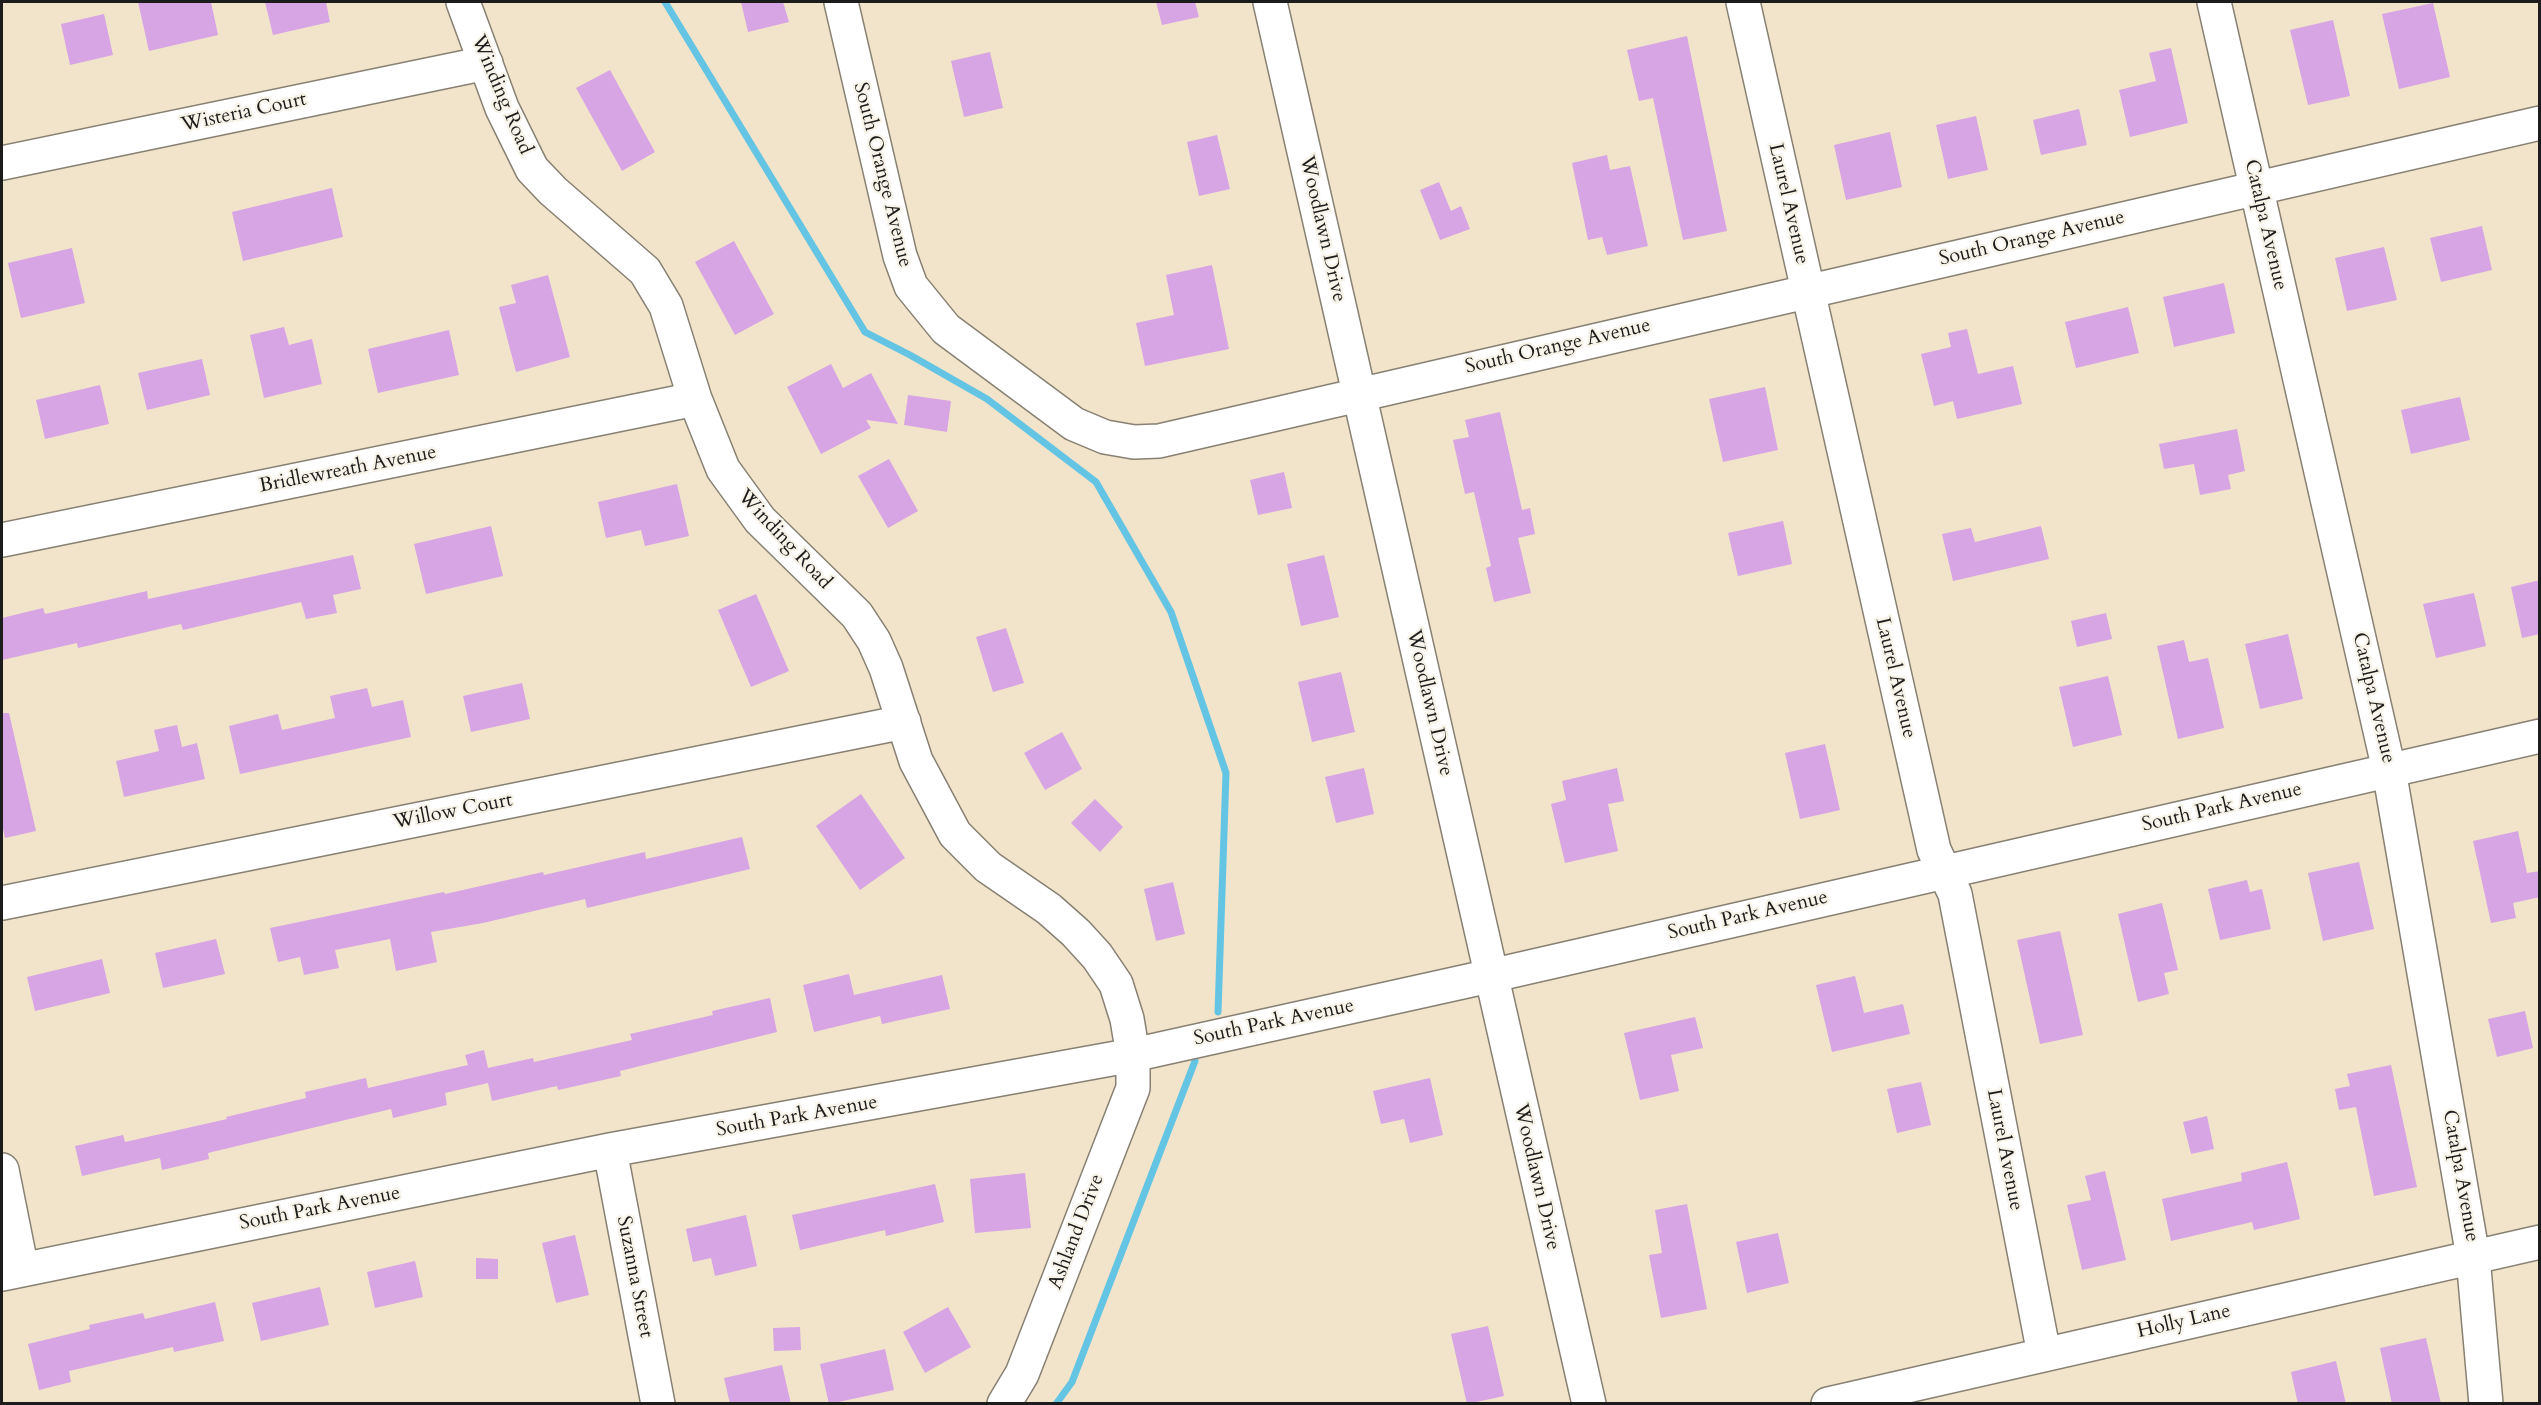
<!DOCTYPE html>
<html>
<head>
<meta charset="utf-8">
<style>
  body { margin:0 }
  #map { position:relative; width:2541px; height:1405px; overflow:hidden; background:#f2e4ca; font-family:Cardo,serif }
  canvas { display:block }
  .frame { position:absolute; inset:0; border:3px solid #1c1c1c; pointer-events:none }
</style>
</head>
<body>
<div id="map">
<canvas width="2541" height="1405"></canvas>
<div class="frame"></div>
</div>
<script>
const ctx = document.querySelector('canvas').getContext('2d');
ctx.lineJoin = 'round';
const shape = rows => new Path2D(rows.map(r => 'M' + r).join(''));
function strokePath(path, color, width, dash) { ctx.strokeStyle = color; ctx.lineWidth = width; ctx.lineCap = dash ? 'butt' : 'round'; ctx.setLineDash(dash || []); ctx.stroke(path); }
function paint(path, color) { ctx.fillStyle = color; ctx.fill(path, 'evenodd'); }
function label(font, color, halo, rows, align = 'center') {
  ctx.font = font + ' Cardo,serif'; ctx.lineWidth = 4.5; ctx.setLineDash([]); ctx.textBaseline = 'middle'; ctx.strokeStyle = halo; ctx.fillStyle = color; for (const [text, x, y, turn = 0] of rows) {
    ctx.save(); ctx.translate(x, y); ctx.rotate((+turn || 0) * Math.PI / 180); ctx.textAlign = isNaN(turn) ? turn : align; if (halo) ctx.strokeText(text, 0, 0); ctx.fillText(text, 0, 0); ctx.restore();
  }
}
strokePath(shape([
  [665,2,865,332,910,355,987,399,1096,482,1171,612,1226,773,1218,1012],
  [1056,1404,1072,1382,1195,1061]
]), '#64c4e3', 7);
paint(shape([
  [138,2,211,2,218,35,149,51],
  [265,2,326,2,330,22,273,35],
  [741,2,783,2,789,22,748,32],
  [1156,2,1195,2,1199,17,1162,25],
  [2433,3,2450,77,2399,89,2382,14],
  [104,14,113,55,70,65,61,24],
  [2333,20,2350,96,2308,105,2290,30],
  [1687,36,1727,231,1683,240,1653,98,1639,101,1627,50],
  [2171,48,2188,123,2130,137,2119,90,2156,81,2149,53],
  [990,52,1003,108,964,117,951,61],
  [610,70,655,152,622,171,576,88],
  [2079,109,2087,145,2041,155,2033,120],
  [1976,116,1988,170,1948,179,1936,125],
  [1890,132,1902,187,1846,200,1834,145],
  [1217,135,1230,189,1199,196,1187,142],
  [1607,155,1610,170,1630,166,1648,246,1607,255,1602,237,1588,240,1572,163],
  [1439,182,1451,211,1461,206,1470,229,1440,240,1420,190],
  [332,188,343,237,243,261,232,212],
  [2482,226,2492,270,2441,282,2430,238],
  [734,241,774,314,735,335,695,262],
  [2384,247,2397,300,2347,311,2335,258],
  [72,248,85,303,21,318,8,263],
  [1212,265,1229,349,1145,366,1136,323,1174,315,1166,275],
  [548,275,570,357,516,372,499,307,516,303,511,285],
  [2224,283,2235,333,2174,347,2163,297],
  [2128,307,2139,353,2076,368,2065,322],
  [284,327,289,345,312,339,322,384,264,398,250,335],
  [1967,329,1978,374,2013,366,2022,404,1957,419,1953,401,1934,406,1921,354,1951,347,1948,333],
  [449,330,459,375,378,393,368,349],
  [202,359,210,395,147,410,138,373],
  [831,364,843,388,871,373,898,424,866,420,871,428,821,454,787,387],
  [100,385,109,424,45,439,36,400],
  [1765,387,1778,450,1723,462,1709,399],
  [908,395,951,401,947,432,904,425],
  [2460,397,2470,440,2411,454,2401,410],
  [1500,412,1522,510,1530,508,1535,534,1518,538,1531,593,1494,602,1486,568,1491,566,1474,492,1465,494,1453,440,1469,437,1465,420],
  [2237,429,2245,471,2228,475,2231,489,2200,495,2194,464,2164,469,2159,444],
  [889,459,918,511,888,528,858,476],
  [1284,472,1292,508,1258,515,1250,480],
  [677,484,689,536,645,546,641,530,606,538,598,502],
  [1783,521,1792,564,1738,576,1728,533],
  [491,526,503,576,426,594,414,544],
  [2041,526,2049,559,1953,581,1942,534,1971,528,1975,542],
  [353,555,361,589,333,595,337,613,306,619,301,602,183,630,181,624,78,648,77,643,2,660,2,618,43,608,45,614,147,591,148,599],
  [1324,555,1339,617,1301,626,1287,564],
  [2540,580,2540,634,2522,638,2511,587],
  [2474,593,2486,646,2436,658,2423,604],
  [756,594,789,671,751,687,718,610],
  [2106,613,2112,639,2077,647,2071,621],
  [1006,628,1024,683,993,692,976,637],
  [2288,634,2303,699,2260,709,2245,644],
  [2184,640,2189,662,2208,658,2224,728,2178,739,2157,646],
  [1341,672,1355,732,1312,742,1298,682],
  [2108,676,2122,735,2073,747,2059,687],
  [522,683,530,719,471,732,463,696],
  [367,688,372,707,403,700,411,737,240,774,229,726,278,714,282,730,335,718,330,696],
  [2,713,9,713,36,831,5,838,2,824],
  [177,725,182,747,197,743,205,779,124,797,116,761,159,751,154,730],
  [1062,732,1082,769,1045,790,1024,753],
  [1825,744,1840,810,1800,819,1785,753],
  [1364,768,1374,814,1336,823,1325,777],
  [1617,768,1624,801,1608,804,1618,851,1565,863,1551,804,1566,800,1562,781],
  [861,794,905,858,860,890,816,826],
  [1095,799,1123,827,1100,852,1071,823],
  [2518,831,2527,873,2540,871,2540,897,2513,903,2516,918,2491,923,2473,841],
  [742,837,750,869,587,908,585,899,483,923,431,932,437,962,396,971,390,939,335,950,339,968,304,975,300,957,278,962,270,928,444,892,445,894,543,872,544,875,645,852,646,859],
  [2359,862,2374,929,2323,941,2308,873],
  [2247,880,2250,892,2262,889,2271,929,2220,940,2208,889],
  [1173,882,1185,934,1156,941,1144,889],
  [2162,903,2178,970,2164,973,2169,994,2138,1002,2118,914],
  [2060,931,2083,1035,2040,1044,2017,940],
  [216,939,225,974,163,988,155,953],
  [102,959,110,993,35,1011,27,977],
  [849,974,854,995,942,975,950,1009,882,1024,880,1016,814,1032,803,985],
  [1855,976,1864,1013,1903,1004,1910,1034,1832,1052,1816,985],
  [770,998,777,1032,620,1071,621,1076,558,1090,557,1086,492,1101,488,1083,445,1093,447,1105,393,1118,391,1109,208,1153,209,1159,162,1170,160,1158,82,1176,75,1146,123,1135,125,1142,227,1119,226,1117,306,1098,305,1092,366,1078,368,1088,468,1065,465,1055,484,1050,488,1068,533,1058,534,1062,632,1040,630,1034,713,1015,712,1011],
  [2525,1011,2533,1048,2497,1057,2488,1019],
  [1695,1017,1703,1048,1671,1055,1679,1091,1640,1100,1624,1033],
  [2391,1065,2417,1187,2374,1196,2356,1107,2339,1110,2335,1089,2350,1086,2347,1074],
  [1430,1078,1443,1135,1410,1143,1404,1119,1381,1124,1373,1091],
  [1921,1082,1931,1125,1897,1133,1887,1089],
  [2207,1116,2214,1149,2191,1154,2183,1122],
  [2287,1162,2300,1219,2254,1230,2252,1222,2171,1241,2162,1199,2242,1181,2241,1173],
  [2105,1171,2126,1260,2082,1270,2067,1205,2091,1200,2085,1176],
  [1025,1173,1031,1228,975,1233,970,1179],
  [935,1184,944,1222,886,1236,885,1230,800,1250,792,1215],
  [1687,1204,1707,1309,1661,1318,1649,1255,1662,1253,1655,1210],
  [746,1215,757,1266,715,1276,711,1258,693,1262,686,1229],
  [1778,1233,1789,1283,1747,1293,1736,1242],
  [575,1235,589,1295,556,1303,542,1243],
  [476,1258,498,1259,498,1279,476,1279],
  [415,1261,423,1297,375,1308,367,1272],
  [320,1287,329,1325,261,1341,252,1303],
  [215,1302,224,1341,174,1352,173,1347,69,1371,71,1382,39,1390,28,1344,90,1329,89,1325,143,1313,145,1319],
  [948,1307,971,1347,925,1373,903,1332],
  [1488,1326,1504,1396,1467,1404,1451,1334],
  [800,1327,801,1350,774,1351,773,1328],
  [2426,1338,2441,1404,2392,1404,2380,1348],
  [885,1349,894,1390,829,1404,820,1364],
  [2336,1361,2346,1404,2298,1404,2291,1372],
  [782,1365,791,1404,730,1404,724,1378]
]), '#d7a4e4');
const minor = shape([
  [463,2,502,108,532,169,553,191,645,271,666,306,695,399,723,469,760,520,857,615,874,641,886,668,916,761,955,834,988,867,1049,909,1076,933,1097,956,1116,984,1127,1019,1133,1055,1133,1088,1022,1374,1004,1404],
  [841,2,900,256,911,286,946,329,1074,424,1105,437,1134,442,1159,441,2540,123],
  [1270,2,1589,1404],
  [1743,2,1934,850,1955,894,2044,1354],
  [2214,2,2389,770,2473,1257,2486,1404],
  [2,163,486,63],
  [2,540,695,399],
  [2,903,904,722],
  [610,1150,658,1404],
  [2,1170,22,1270],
  [2,1274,610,1150,1133,1055,1490,976,2540,736],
  [1828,1404,2540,1242]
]);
strokePath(minor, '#878073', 36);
strokePath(minor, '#fff', 33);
label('20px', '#1c1c1c', '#f7f3e8', [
  ["Winding Road",501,95,67],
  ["Wisteria Court",244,113,-12],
  ["South Orange Avenue",882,175,76],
  ["Laurel Avenue",1788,204,77],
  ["Catalpa Avenue",2265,225,77],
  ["Woodlawn Drive",1322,229,77],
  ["South Orange Avenue",2032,239,-13],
  ["South Orange Avenue",1558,347,-13],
  ["Bridlewreath Avenue",348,470,-11],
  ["Winding Road",784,540,47],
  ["Laurel Avenue",1895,678,77],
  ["Catalpa Avenue",2373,698,77],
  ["Woodlawn Drive",1429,703,77],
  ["South Park Avenue",2222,808,-13],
  ["Willow Court",453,812,-11],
  ["South Park Avenue",1748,916,-13],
  ["South Park Avenue",1274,1023,-12],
  ["South Park Avenue",797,1117,-10],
  ["Laurel Avenue",2004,1150,79],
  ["Catalpa Avenue",2460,1176,80],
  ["Woodlawn Drive",1536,1177,77],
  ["South Park Avenue",320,1209,-11],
  ["Ashland Drive",1077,1232,-69],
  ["Suzanna Street",634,1277,79],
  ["Holly Lane",2184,1322,-13]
]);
</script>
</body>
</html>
